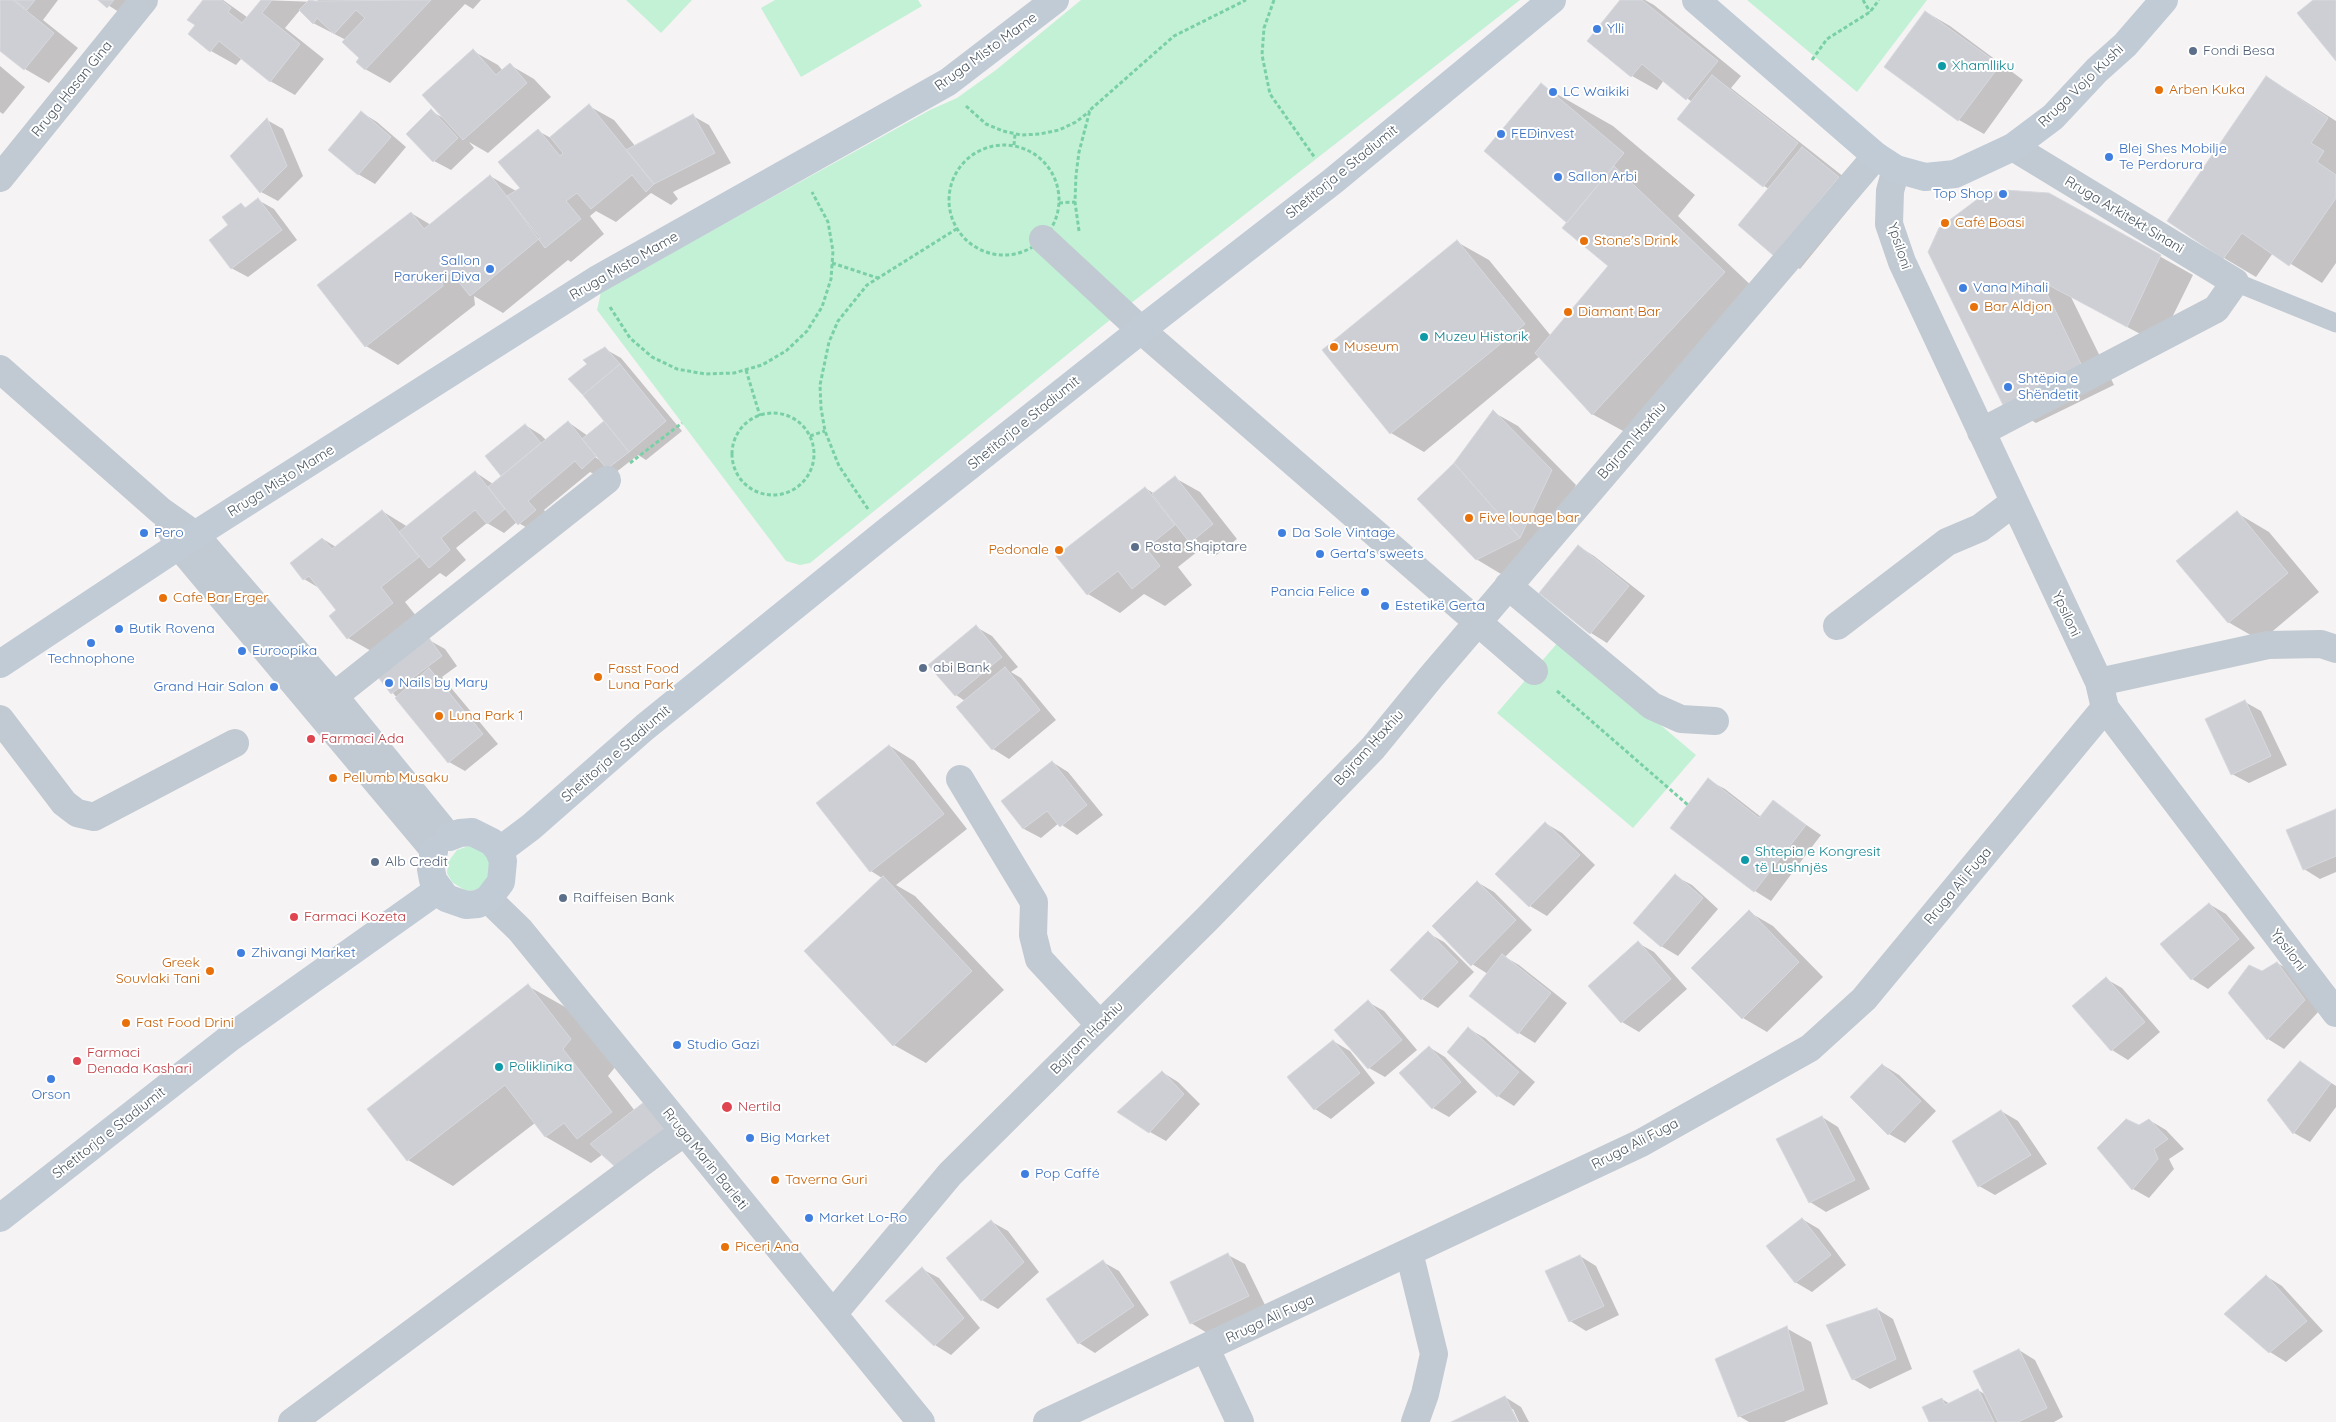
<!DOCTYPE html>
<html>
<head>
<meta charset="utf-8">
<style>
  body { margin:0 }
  canvas { display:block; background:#f5f3f3 }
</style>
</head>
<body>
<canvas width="2336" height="1422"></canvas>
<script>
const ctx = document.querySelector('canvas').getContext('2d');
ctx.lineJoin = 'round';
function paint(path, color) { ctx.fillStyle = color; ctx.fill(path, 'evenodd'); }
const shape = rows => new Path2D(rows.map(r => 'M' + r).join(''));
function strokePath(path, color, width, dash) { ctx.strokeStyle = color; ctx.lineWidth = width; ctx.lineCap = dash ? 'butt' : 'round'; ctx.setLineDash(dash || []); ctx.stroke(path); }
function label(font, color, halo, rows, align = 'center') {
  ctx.font = font + ' Quicksand,sans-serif'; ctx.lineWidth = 4; ctx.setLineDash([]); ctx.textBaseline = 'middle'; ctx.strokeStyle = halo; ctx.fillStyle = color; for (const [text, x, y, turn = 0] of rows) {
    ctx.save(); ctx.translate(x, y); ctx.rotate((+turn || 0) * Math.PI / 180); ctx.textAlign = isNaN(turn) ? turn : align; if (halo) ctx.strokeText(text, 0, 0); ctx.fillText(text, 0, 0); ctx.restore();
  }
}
paint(shape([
  [626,0,692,0,661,33],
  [775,0,918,0,922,6,801,77,761,8],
  [1081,0,1520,0,1121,311,810,563,800,565,786,561,597,310,601,292,930,110,957,98,996,70],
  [1747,0,1927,0,1857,92],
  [1560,640,1696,755,1633,828,1497,713],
  [472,845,490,856,489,881,476,890,466,891,452,882,447,873,448,862,457,850]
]), '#c3f1d5');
paint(shape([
  [0,0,58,0,43,20,78,48,49,83,25,69,0,49],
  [100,0,150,0,133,21],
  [205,0,223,0,247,17,262,0,317,2,318,0,481,0,473,9,465,4,390,83,365,69,361,58,346,40,313,23,300,10,285,28,324,59,295,95,270,81,242,58,236,65,211,51,190,33,197,25],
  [1622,0,1645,0,1654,5,1741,76,1731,88,1863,192,1800,269,1775,255,1769,189,1764,186,1692,102,1664,80,1657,90,1632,76],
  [1926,12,1950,26,2023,80,1984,134,1959,120,1886,66],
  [473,51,498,65,503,71,510,65,534,79,551,97,488,153,469,142,474,148,451,170,434,161,408,134,431,111,445,119],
  [0,66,25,87,3,114,0,112],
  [2267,77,2336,121,2336,263,2322,283,2273,253,2256,277,2224,258,2169,220],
  [1541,85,1613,126,1695,195,1678,216,1757,291,1625,432,1592,414,1540,356,1424,452,1391,433,1457,242,1489,260,1551,336,1609,265,1569,222],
  [589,106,614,120,636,147,693,116,709,125,731,163,673,192,678,199,671,205,651,193,616,222,596,211,590,216,604,234,571,262,568,260,503,313,474,296,475,305,398,365,366,346,318,285,411,213,431,225,490,176,516,191,521,188,538,131,551,138],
  [361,112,377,122,406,147,375,184,358,174],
  [267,120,283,129,303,176,278,201,261,192,231,156],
  [2049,194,2193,275,2159,344,2071,297,2114,385,2036,423,2004,404],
  [258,200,274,209,297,240,248,277,231,268,230,225,241,205,247,208],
  [605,349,621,358,682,431,646,460,638,455,615,473,599,477,590,472,544,510,551,520,536,533,517,522,504,533,487,523,456,548,466,560,446,577,440,573,405,602,417,617,373,652,348,638,337,611,319,588,304,579,323,539,336,547,382,511,408,527,475,472,493,484,503,476,487,456,525,425,541,435,546,440,568,422,588,436,605,421,569,379,589,364],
  [591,454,598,456,598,459],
  [1493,412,1518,426,1576,485,1544,552,1501,574,1476,559,1455,464],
  [1175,478,1200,492,1237,539,1215,556,1202,548,1178,567,1192,585,1165,606,1144,594,1120,613,1088,594,1145,488,1155,494],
  [2237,513,2269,532,2319,592,2261,641,2228,622],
  [1578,546,1594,556,1645,596,1607,643,1591,633,1541,593],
  [976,627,992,636,1018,667,1011,672,1021,678,1056,720,1009,759,993,749,965,701,956,695,930,665],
  [429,640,445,649,457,666,442,677,498,744,465,771,449,762,380,677],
  [2245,702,2261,711,2287,765,2249,783,2232,774],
  [890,746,914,761,967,829,896,885,915,896,1004,990,926,1063,894,1045,882,878,871,871],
  [1052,762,1068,772,1103,815,1077,835,1059,823,1041,838,1024,829,1003,801],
  [1708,780,1725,789,1761,817,1773,802,1821,835,1771,901,1755,891,1672,827],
  [2336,810,2336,872,2320,879,2304,869],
  [1545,823,1562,833,1595,865,1547,916,1530,906,1497,874],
  [1675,876,1692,885,1718,909,1678,956,1661,946],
  [1477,882,1494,892,1532,930,1505,957,1519,965,1567,1003,1535,1043,1519,1033,1471,996,1488,974,1472,964],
  [2209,904,2226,914,2255,948,2208,989,2192,979],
  [1749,912,1773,926,1823,977,1767,1032,1743,1018],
  [1428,933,1444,942,1474,972,1438,1008,1422,999],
  [1638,943,1654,952,1687,989,1639,1032,1622,1022,1590,986],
  [2277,963,2293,972,2320,1010,2284,1049,2268,1039,2230,993],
  [2106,979,2122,988,2160,1032,2128,1060,2112,1050],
  [528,986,574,1012,616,1066,608,1076,635,1111,691,1145,639,1181,603,1154,591,1163,546,1137,535,1123,453,1186,408,1160],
  [1368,1002,1384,1011,1417,1050,1385,1077,1369,1068],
  [1469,1029,1485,1038,1535,1082,1514,1106,1498,1096,1448,1052],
  [1333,1041,1350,1051,1375,1083,1331,1119,1315,1109],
  [1429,1047,1445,1057,1477,1092,1449,1117,1433,1108],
  [2300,1063,2336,1086,2336,1107,2310,1142,2294,1133,2268,1100],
  [1883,1065,1899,1075,1936,1111,1905,1143,1889,1134],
  [1162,1072,1178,1082,1200,1104,1166,1141,1150,1132],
  [2001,1111,2018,1121,2047,1164,1995,1195,1979,1186],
  [1822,1117,1838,1127,1870,1189,1826,1212,1810,1202],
  [2149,1120,2166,1130,2184,1149,2169,1159,2174,1169,2149,1198,2133,1189,2099,1148],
  [1802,1219,1819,1229,1846,1265,1812,1292,1795,1282],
  [992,1222,1008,1231,1039,1272,998,1309,982,1300],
  [1228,1255,1245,1264,1265,1305,1207,1333,1191,1323],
  [1580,1256,1596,1266,1619,1315,1586,1331,1570,1321],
  [1103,1262,1119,1271,1149,1315,1095,1353,1079,1343],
  [922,1269,939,1278,980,1328,951,1355,935,1345],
  [2266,1276,2282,1286,2323,1331,2286,1362,2270,1352],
  [1877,1309,1893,1319,1912,1369,1870,1389,1853,1379],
  [1786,1328,1811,1342,1828,1404,1784,1422,1749,1422,1739,1416],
  [2019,1350,2035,1360,2063,1417,2054,1422,1930,1422,1942,1399,1950,1404,1978,1390,1986,1395],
  [1505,1397,1521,1407,1529,1422,1519,1422,1513,1409,1510,1409,1516,1422,1454,1422]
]), '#0003');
const building = shape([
  [0,0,13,0,54,33,24,70,0,51,0,0],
  [14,0,35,0,27,10,14,0],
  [98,0,114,0,107,8,98,0],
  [203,0,221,0,231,8,228,12,242,23,261,0,272,0,262,13,300,44,270,82,219,41,210,52,188,34,195,25,187,20,203,0],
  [309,0,315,1,431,0,365,70,356,62,359,58,342,42,365,18,356,10,334,34,317,18,313,24,299,10,309,0],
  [1620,0,1642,0,1718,61,1686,100,1642,64,1631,77,1587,41,1620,0],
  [2313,0,2336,0,2336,61,2297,13,2313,0],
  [1925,11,2000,65,1958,121,1884,67,1925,11],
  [473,49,496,75,510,63,527,83,463,140,422,95,473,49],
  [1712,75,1798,143,1763,187,1677,119,1712,75],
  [2266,76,2328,118,2311,143,2324,151,2317,162,2336,175,2336,198,2289,266,2242,233,2223,259,2167,221,2266,76],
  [1541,83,1624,153,1567,223,1484,151,1541,83],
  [589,104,654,184,646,192,632,175,591,209,577,193,566,201,581,219,545,248,507,196,520,188,498,162,538,129,560,156,563,153,550,137,589,104],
  [431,109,458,138,433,162,406,134,431,109],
  [361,111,391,137,358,175,328,150,361,111],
  [693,114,715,153,654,184,626,150,693,114],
  [267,118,287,166,260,193,230,156,267,118],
  [1802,147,1839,177,1774,256,1738,225,1802,147],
  [1614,166,1725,272,1592,415,1535,353,1608,266,1562,228,1614,166],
  [490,175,540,238,470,296,451,272,442,279,443,286,365,347,317,285,411,212,424,229,490,175],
  [2004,190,2049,193,2161,255,2127,327,2041,281,2082,366,2003,405,1928,252,1939,228,1983,195,2004,190],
  [258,198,282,230,231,269,209,240,228,225,222,217,241,203,245,208,258,198],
  [1457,240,1525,324,1390,434,1322,350,1457,240],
  [605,347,620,364,583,395,568,379,587,364,583,360,605,347],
  [620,364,666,421,629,452,583,395,620,364],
  [1493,410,1552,470,1520,538,1454,463,1493,410],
  [568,421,596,456,582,469,575,461,528,501,536,510,518,525,488,487,568,421],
  [604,421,629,452,607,469,582,439,604,421],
  [525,424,541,443,501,476,485,456,525,424],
  [1454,463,1520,538,1476,560,1417,499,1454,463],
  [475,471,505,509,487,524,475,510,441,538,450,550,429,568,399,532,475,471],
  [1175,476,1213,524,1190,543,1152,494,1175,476],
  [1145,487,1175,525,1146,548,1160,566,1132,589,1118,571,1087,595,1056,556,1145,487],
  [382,510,419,557,381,587,393,603,347,639,329,616,336,610,309,576,303,580,290,563,322,538,332,549,382,510],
  [2237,511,2288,573,2228,623,2176,561,2237,511],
  [1578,545,1629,586,1590,634,1539,593,1578,545],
  [976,625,1002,657,955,696,928,665,976,625],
  [429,638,442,656,391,694,378,677,429,638],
  [1005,667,1040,710,992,750,956,707,1005,667],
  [429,668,483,734,448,763,395,698,429,668],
  [2245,700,2271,756,2231,775,2205,719,2245,700],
  [889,745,944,814,870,872,816,803,889,745],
  [1052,761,1087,805,1060,827,1047,811,1023,829,1001,801,1052,761],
  [1708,778,1759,818,1773,800,1806,825,1754,892,1670,828,1708,778],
  [2336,809,2336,856,2303,870,2286,830,2336,809],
  [1545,822,1580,855,1529,907,1495,874,1545,822],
  [1675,874,1703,898,1661,947,1633,923,1675,874],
  [883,876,972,971,893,1046,804,951,883,876],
  [1477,881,1516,920,1471,966,1432,926,1477,881],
  [2209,903,2239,939,2191,980,2160,944,2209,903],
  [1749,910,1799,962,1742,1019,1691,968,1749,910],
  [1428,931,1458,962,1421,1000,1390,970,1428,931],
  [1638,941,1671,979,1621,1023,1588,986,1638,941],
  [1502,954,1551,993,1518,1034,1469,996,1502,954],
  [2277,962,2305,1000,2267,1040,2228,993,2249,965,2262,971,2277,962],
  [2106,977,2145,1022,2111,1051,2072,1006,2106,977],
  [528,984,571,1039,563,1049,612,1112,577,1139,564,1123,545,1137,505,1085,407,1161,367,1109,528,984],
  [1368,1000,1402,1040,1368,1069,1334,1030,1368,1000],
  [1468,1027,1519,1072,1497,1097,1447,1052,1468,1027],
  [1333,1040,1360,1073,1314,1110,1287,1077,1333,1040],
  [1429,1046,1461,1082,1432,1109,1399,1073,1429,1046],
  [2300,1061,2331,1083,2293,1134,2267,1100,2300,1061],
  [1882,1064,1921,1101,1888,1135,1850,1097,1882,1064],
  [1162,1071,1184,1094,1149,1133,1117,1112,1162,1071],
  [648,1099,676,1136,622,1173,590,1144,648,1099],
  [2001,1110,2031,1155,1978,1187,1952,1141,2001,1110],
  [1822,1116,1855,1180,1809,1203,1776,1139,1822,1116],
  [2126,1119,2139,1125,2149,1119,2168,1139,2154,1149,2158,1159,2132,1190,2097,1148,2126,1119],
  [1802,1218,1831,1255,1795,1283,1766,1246,1802,1218],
  [991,1220,1024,1262,981,1301,946,1258,991,1220],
  [1228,1253,1249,1296,1190,1324,1170,1282,1228,1253],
  [1580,1255,1604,1306,1569,1322,1545,1271,1580,1255],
  [1103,1260,1134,1306,1078,1344,1046,1299,1103,1260],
  [922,1267,964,1318,934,1346,885,1301,922,1267],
  [2266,1275,2307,1321,2269,1353,2224,1314,2266,1275],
  [1877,1308,1896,1359,1852,1380,1826,1325,1877,1308],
  [1787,1326,1804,1390,1738,1417,1715,1359,1787,1326],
  [2019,1349,2047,1408,2018,1422,1998,1422,1973,1371,2019,1349],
  [1978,1389,1994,1422,1929,1422,1922,1407,1942,1398,1945,1405,1978,1389],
  [1505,1396,1518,1422,1451,1422,1505,1396]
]);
paint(building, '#cdcfd5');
strokePath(building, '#d7d9de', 1);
strokePath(shape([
  [1274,0,1264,28,1262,55,1270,94,1315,158],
  [1863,0,1870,12],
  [1812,60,1827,39,1870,12,1879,0],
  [966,106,986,124,1003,131,1021,135,1040,134,1059,130,1076,122,1090,111],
  [1014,145,1015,134],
  '949 200a55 55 0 1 1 110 0a55 55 0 1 1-110 0Z',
  [1059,203,1075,202],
  [1079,231,1075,202,1076,175,1079,152,1090,110,1174,36,1246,0],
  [832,263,878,278],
  [610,307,630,338,652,357,677,369,705,374,734,373,762,365,786,351,807,331,822,307,831,279,833,251,828,222,812,192],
  [746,370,760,416],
  '732 454a41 41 0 1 1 82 0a41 41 0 1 1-82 0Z',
  [810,436,825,431],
  [630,463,682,423],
  [868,509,839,466,825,431,821,408,820,385,829,342,838,321,867,285,958,228],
  [1557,691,1688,805]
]), '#7ad0a6', 3, [4, 2.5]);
strokePath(shape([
  [2235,282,2336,323]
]), '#c1cad2', 19);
strokePath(shape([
  [1043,239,1141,330,1534,671]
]), '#c1cad2', 28);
strokePath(shape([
  [1896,169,1890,191,1889,224,1902,262,2099,682,2105,708,2336,1013],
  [0,178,144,0],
  [1981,432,2216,309,2235,282,2013,147],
  [1508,586,1652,706,1681,719,1715,721],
  [1837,626,1947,542,1980,528,2013,503],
  [2099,682,2268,645,2321,644,2336,649],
  [334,696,607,480],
  [0,719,64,803,77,813,94,817,235,743],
  [960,779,1034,902,1033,935,1039,959,1100,1025],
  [488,899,520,930,921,1422],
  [1409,1252,1434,1354,1425,1394,1415,1422],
  [833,1314,950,1174,1208,918,1373,748,1431,677,1876,156],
  [1206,1349,1240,1422],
  [292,1422,683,1132],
  [1047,1422,1641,1143,1810,1048,1864,999,2105,708]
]), '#c1cad2', 28);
strokePath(shape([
  [0,369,161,511,195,535,334,696,449,837],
  [169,526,179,546,434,850]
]), '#c1cad2', 28);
strokePath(shape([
  [1696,0,1876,156,1896,169,1925,177,1955,174,2013,147,2053,117,2097,70,2125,45,2164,0],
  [0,664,195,535,596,280,948,82,1055,0],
  [434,850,431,869,433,880,446,898,466,905,478,904,488,899,501,882,503,861,499,851,492,842,472,832,460,833,449,837],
  [499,851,531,827,645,727,886,532,1141,330,1333,181,1552,0],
  [0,1218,231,1037,438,890]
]), '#c1cbd6', 28);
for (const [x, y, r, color] of [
  [1597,29,5,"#3f7fe0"],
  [2193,51,5,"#5c6f8a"],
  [1942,66,5,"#0f9aa8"],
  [2159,90,5,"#e8710a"],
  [1553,92,5,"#3f7fe0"],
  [1501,134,5,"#3f7fe0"],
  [2109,157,5,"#3f7fe0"],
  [1558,177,5,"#3f7fe0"],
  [2003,194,5,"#3f7fe0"],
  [1945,223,5,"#e8710a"],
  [1584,241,5,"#e8710a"],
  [490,269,5,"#3f7fe0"],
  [1963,288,5,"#3f7fe0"],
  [1974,307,5,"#e8710a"],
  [1568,312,5,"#e8710a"],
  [1424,337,5,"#0f9aa8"],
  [1334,347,5,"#e8710a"],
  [2008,387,5,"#3f7fe0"],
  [1469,518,5,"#e8710a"],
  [144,533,5,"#3f7fe0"],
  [1282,533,5,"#3f7fe0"],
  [1135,547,5,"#5c6f8a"],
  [1059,550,5,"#e8710a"],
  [1320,554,5,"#3f7fe0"],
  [1365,592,5,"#3f7fe0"],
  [163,598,5,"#e8710a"],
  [1385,606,5,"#3f7fe0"],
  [119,629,5,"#3f7fe0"],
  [91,643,5,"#3f7fe0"],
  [242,651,5,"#3f7fe0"],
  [923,668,5,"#5c6f8a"],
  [598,677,5,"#e8710a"],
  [389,683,5,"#3f7fe0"],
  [274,687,5,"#3f7fe0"],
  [439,716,5,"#e8710a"],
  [311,739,5,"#e0444e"],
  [333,778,5,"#e8710a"],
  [1745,860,5,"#0f9aa8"],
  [375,862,5,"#5c6f8a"],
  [563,898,5,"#5c6f8a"],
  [294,917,5,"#e0444e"],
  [241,953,5,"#3f7fe0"],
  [210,971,5,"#e8710a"],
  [126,1023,5,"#e8710a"],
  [677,1045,5,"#3f7fe0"],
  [77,1061,5,"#e0444e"],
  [499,1067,5,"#0f9aa8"],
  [51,1079,5,"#3f7fe0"],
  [727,1107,6,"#e0444e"],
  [750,1138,5,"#3f7fe0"],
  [1025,1174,5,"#3f7fe0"],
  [775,1180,5,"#e8710a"],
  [809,1218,5,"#3f7fe0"],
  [725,1247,5,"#e8710a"]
]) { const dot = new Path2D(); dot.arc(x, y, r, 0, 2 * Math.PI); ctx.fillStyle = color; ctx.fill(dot); strokePath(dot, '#fff', 2); }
label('14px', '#366cbe', '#fff', [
  ["Ylli",1607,29],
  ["LC Waikiki",1563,92],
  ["FEDinvest",1511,134],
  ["Blej Shes Mobilje",2119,149],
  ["Te Perdorura",2119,165],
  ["Sallon Arbi",1568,177],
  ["Top Shop",1993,194,"right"],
  ["Sallon",480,261,"right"],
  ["Parukeri Diva",480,277,"right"],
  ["Vana Mihali",1973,288],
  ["Shtëpia e",2018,379],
  ["Shëndetit",2018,395],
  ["Pero",154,533],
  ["Da Sole Vintage",1292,533],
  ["Gerta's sweets",1330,554],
  ["Pancia Felice",1355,592,"right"],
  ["Estetikë Gerta",1395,606],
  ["Butik Rovena",129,629],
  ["Euroopika",252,651],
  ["Technophone",91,659,"center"],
  ["Nails by Mary",399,683],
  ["Grand Hair Salon",264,687,"right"],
  ["Zhivangi Market",251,953],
  ["Studio Gazi",687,1045],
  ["Orson",51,1095,"center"],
  ["Big Market",760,1138],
  ["Pop Caffé",1035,1174],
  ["Market Lo-Ro",819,1218]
], 'left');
label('14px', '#4e5e75', '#fff', [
  ["Fondi Besa",2203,51],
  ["Posta Shqiptare",1145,547],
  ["abi Bank",933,668],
  ["Alb Credit",385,862],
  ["Raiffeisen Bank",573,898]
], 'left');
label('14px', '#4a5661', '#fff', [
  ["Rruga Misto Mame",986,52,-36],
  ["Rruga Vojo Kushi",2081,86,-44],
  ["Rruga Hasan Gina",72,89,-51],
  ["Shetitorja e Stadiumit",1342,172,-39],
  ["Rruga Arkitekt Sinani",2124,215,31],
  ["Ypsiloni",1899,246,72],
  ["Rruga Misto Mame",624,266,-30],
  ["Shetitorja e Stadiumit",1024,423,-39],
  ["Bajram Haxhiu",1632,441,-49],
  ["Rruga Misto Mame",281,481,-32],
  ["Ypsiloni",2066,614,65],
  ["Bajram Haxhiu",1369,748,-48],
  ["Shetitorja e Stadiumit",616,754,-41],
  ["Rruga Ali Fuga",1958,886,-50],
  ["Ypsiloni",2288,950,53],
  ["Bajram Haxhiu",1087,1038,-45],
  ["Shetitorja e Stadiumit",109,1133,-38],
  ["Rruga Ali Fuga",1635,1144,-27],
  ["Rruga Marin Barleti",705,1159,51],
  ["Rruga Ali Fuga",1270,1319,-25]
]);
label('14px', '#0d838f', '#fff', [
  ["Xhamlliku",1952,66],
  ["Muzeu Historik",1434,337],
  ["Shtepia e Kongresit",1755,852],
  ["të Lushnjës",1755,868],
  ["Poliklinika",509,1067]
], 'left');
label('14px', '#c56008', '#fff', [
  ["Arben Kuka",2169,90],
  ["Café Boasi",1955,223],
  ["Stone's Drink",1594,241],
  ["Bar Aldjon",1984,307],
  ["Diamant Bar",1578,312],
  ["Museum",1344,347],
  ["Five lounge bar",1479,518],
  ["Pedonale",1049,550,"right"],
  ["Cafe Bar Erger",173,598],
  ["Fasst Food",608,669],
  ["Luna Park",608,685],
  ["Luna Park 1",449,716],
  ["Pellumb Musaku",343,778],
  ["Greek",200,963,"right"],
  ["Souvlaki Tani",200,979,"right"],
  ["Fast Food Drini",136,1023],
  ["Taverna Guri",785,1180],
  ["Piceri Ana",735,1247]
], 'left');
label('14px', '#be3a42', '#fff', [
  ["Farmaci Ada",321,739],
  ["Farmaci Kozeta",304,917],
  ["Farmaci",87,1053],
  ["Denada Kashari",87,1069],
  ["Nertila",738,1107]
], 'left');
</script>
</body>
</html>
